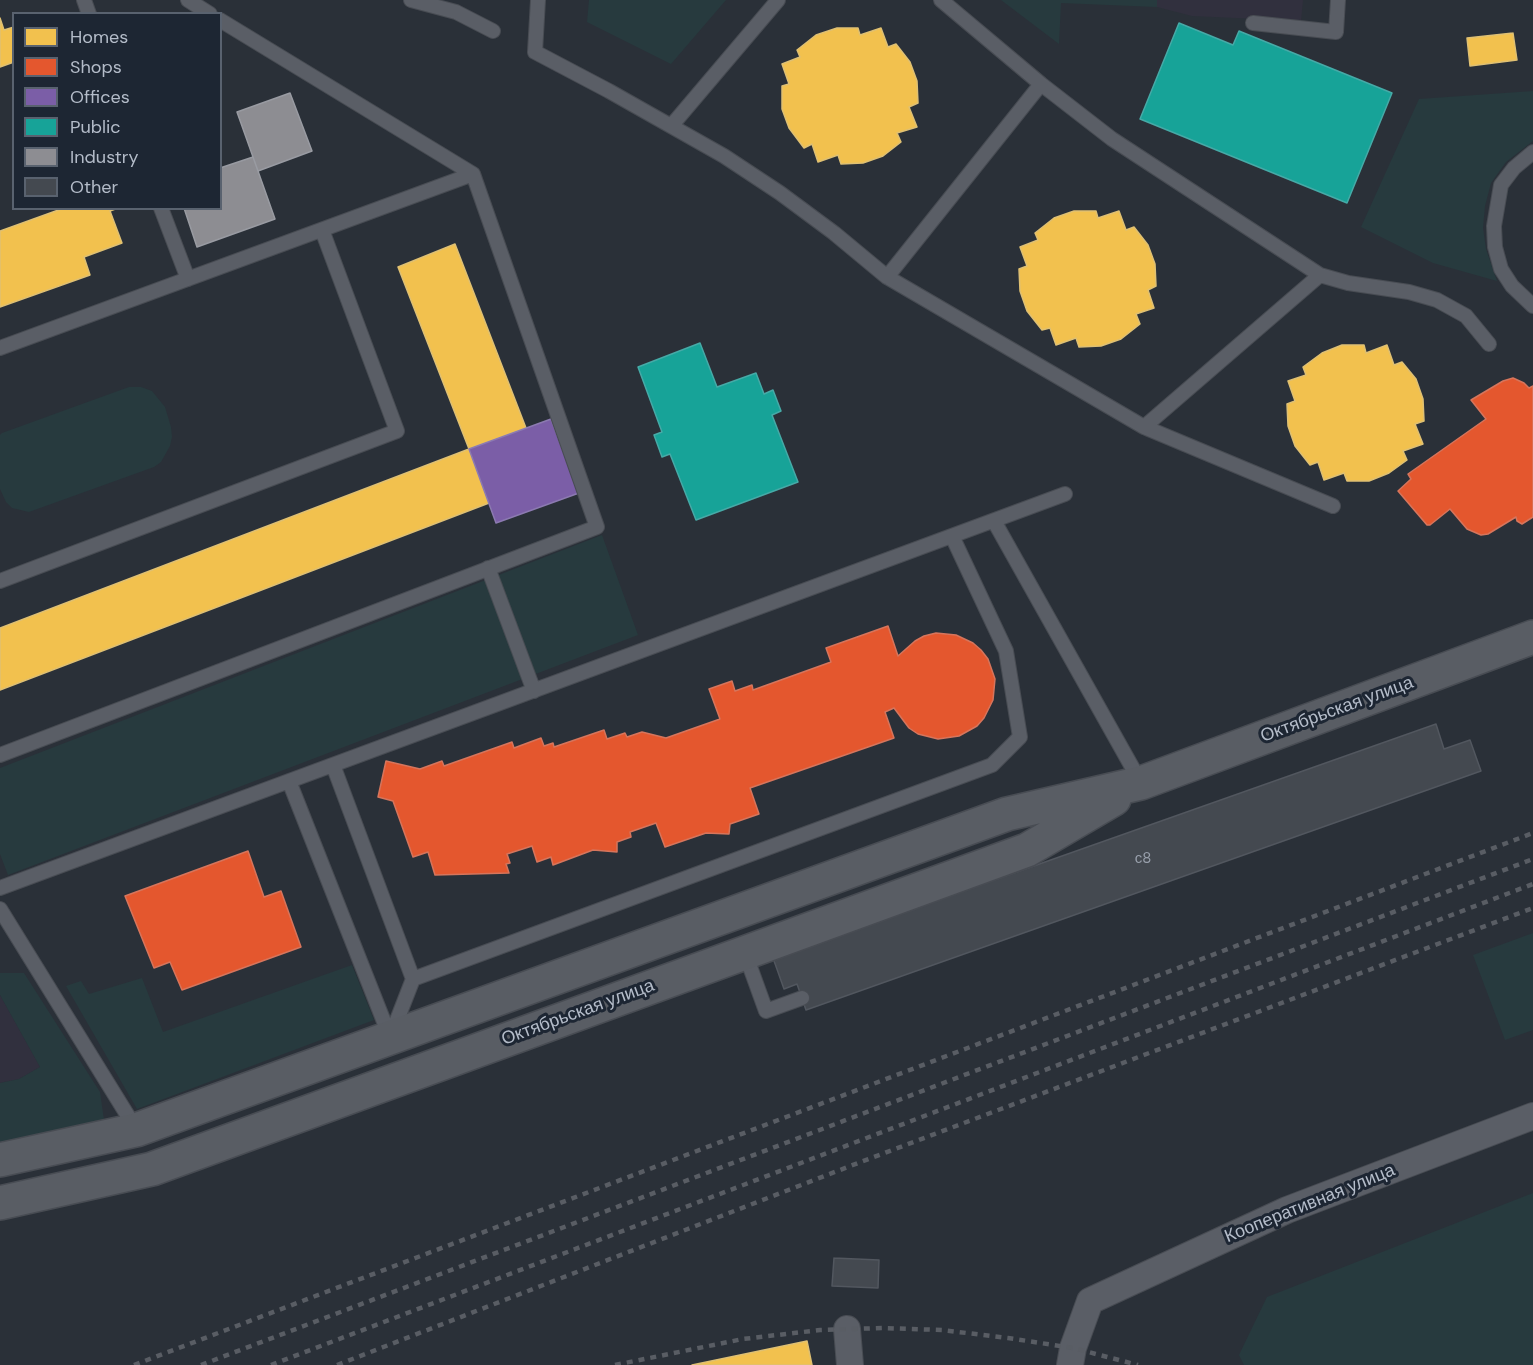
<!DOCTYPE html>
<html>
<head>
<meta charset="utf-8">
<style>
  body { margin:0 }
  #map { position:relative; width:1533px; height:1365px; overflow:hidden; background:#2a3038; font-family:"DM Sans",sans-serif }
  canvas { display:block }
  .legend { position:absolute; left:12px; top:12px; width:210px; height:198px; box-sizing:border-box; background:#1d2633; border:2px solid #59626f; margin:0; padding:8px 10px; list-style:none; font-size:18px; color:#b4bcc9 }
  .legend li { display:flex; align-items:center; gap:12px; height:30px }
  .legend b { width:30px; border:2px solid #59626f }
</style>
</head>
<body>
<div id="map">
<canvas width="1533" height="1365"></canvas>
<ul class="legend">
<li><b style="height:16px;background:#f2c14e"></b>Homes</li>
<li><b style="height:16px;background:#e4572e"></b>Shops</li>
<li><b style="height:16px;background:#7b5ea7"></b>Offices</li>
<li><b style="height:16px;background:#17a398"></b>Public</li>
<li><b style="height:16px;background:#8d8d92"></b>Industry</li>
<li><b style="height:16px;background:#444950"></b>Other</li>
</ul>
</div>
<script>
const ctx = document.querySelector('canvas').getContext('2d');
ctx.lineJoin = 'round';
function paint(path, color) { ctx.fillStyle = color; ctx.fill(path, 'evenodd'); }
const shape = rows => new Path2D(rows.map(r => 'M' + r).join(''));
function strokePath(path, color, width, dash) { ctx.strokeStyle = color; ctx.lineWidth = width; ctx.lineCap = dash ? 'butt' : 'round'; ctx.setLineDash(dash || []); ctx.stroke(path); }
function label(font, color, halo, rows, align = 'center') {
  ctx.font = font + ' "DM Sans",sans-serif'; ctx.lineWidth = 6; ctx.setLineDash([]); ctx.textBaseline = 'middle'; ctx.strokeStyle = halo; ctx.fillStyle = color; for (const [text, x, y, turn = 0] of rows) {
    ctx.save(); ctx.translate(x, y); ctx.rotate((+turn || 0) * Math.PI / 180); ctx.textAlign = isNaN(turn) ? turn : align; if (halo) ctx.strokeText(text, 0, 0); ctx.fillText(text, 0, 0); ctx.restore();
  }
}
paint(shape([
  [1157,0,1303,0,1301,21,1192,16,1157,7],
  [0,995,40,1067,19,1079,0,1083]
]), '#31303e');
paint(shape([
  [589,0,726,0,671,64,587,22],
  [1001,0,1157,0,1157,7,1061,3,1059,44],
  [1533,91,1533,141,1506,162,1491,183,1485,206,1483,228,1486,249,1497,281,1433,263,1361,227,1419,99],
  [129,387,141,387,152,391,165,407,171,427,172,437,170,446,161,462,154,467,29,512,12,508,6,502,0,489,0,435,2,433],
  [602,535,638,635,8,875,0,854,0,768],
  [1533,933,1533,1030,1505,1040,1473,955],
  [352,965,374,1020,137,1109,66,986,81,981,89,994,142,978,163,1032],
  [0,973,24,973,100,1092,104,1120,0,1146,0,1083,19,1079,40,1067,0,995],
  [1533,1193,1533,1365,1244,1365,1239,1355,1267,1297]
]), '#273a3e');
const homes = shape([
  [0,18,4,30,14,27,14,62,0,67,0,18],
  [837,28,858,28,860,35,881,28,888,47,896,44,910,62,917,81,918,103,909,107,917,127,897,133,901,142,883,156,863,163,841,164,838,155,818,162,812,144,804,148,789,128,782,109,782,86,789,84,782,64,800,57,797,50,816,35,837,28],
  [1513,33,1517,60,1470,66,1467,38,1513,33],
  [64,208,118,208,110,211,122,243,84,257,90,275,0,307,0,231,64,208],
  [1074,211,1096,211,1098,218,1119,211,1126,230,1134,227,1148,245,1155,264,1156,286,1148,290,1154,308,1136,314,1140,324,1121,339,1101,346,1079,347,1076,338,1056,345,1050,328,1042,330,1027,311,1020,291,1019,269,1027,266,1020,247,1038,240,1035,233,1054,218,1074,211],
  [455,244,526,428,469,449,398,267,455,244],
  [1342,345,1364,345,1366,353,1387,345,1394,365,1402,362,1416,379,1423,399,1424,421,1415,424,1423,444,1403,451,1407,460,1389,473,1369,481,1347,481,1344,473,1324,480,1318,462,1310,465,1295,446,1288,426,1287,404,1295,401,1288,381,1306,375,1303,367,1322,353,1342,345],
  [469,449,489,503,0,690,0,628,469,449],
  [807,1341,812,1365,692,1365,807,1341]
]);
paint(homes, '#f2c14e');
strokePath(homes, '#dfc073', 1.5);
const shops = shape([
  [1513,378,1524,383,1529,388,1533,386,1533,517,1522,524,1517,521,1516,517,1488,534,1481,535,1467,529,1450,509,1430,525,1427,525,1398,491,1411,479,1408,474,1486,419,1471,400,1503,381,1513,378],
  [888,626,898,656,915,641,924,636,936,633,956,635,973,643,981,650,988,659,995,679,993,700,984,718,977,726,959,736,938,739,918,734,909,728,894,708,885,712,894,738,750,788,759,814,730,824,729,834,706,833,665,847,656,823,630,832,631,837,617,842,617,852,593,850,553,865,551,857,537,862,532,846,507,854,510,863,506,864,509,873,435,875,428,852,413,857,393,801,378,797,386,761,420,769,442,761,444,766,512,742,514,748,541,738,544,746,553,743,554,747,604,730,607,739,625,733,627,737,642,732,666,738,720,719,709,689,732,681,735,691,752,685,753,690,831,662,826,648,888,626],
  [248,851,264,897,281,891,301,947,182,990,170,962,154,968,125,896,248,851]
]);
paint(shops, '#e4572e');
strokePath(shops, '#d6755c', 1.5);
const offices = shape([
  [551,419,579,493,496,523,469,449,551,419]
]);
paint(offices, '#7b5ea7');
strokePath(offices, '#8c7ab1', 1.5);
const public = shape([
  [1179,23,1233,45,1239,31,1392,93,1347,203,1140,119,1179,23],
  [700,343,717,387,756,373,764,394,773,390,781,411,772,415,798,482,696,520,670,454,662,457,654,435,662,432,638,367,700,343]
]);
paint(public, '#17a398');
strokePath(public, '#46aaa7', 1.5);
const industry = shape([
  [290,93,312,151,258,171,237,112,290,93],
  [253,157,275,219,197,247,184,208,220,208,220,168,253,157]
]);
paint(industry, '#8d8d92');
strokePath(industry, '#999ba2', 1.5);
const building = shape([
  [1436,724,1444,749,1470,740,1481,771,806,1010,797,984,784,989,773,958,1436,724],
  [834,1258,879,1260,878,1288,832,1286,834,1258]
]);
paint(building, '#444950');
strokePath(building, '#52575f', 1.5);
const service = shape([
  [84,0,89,14],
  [188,0,210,14],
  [411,0,456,12,493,31],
  [538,0,535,52,609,91,724,156,780,193,834,233,887,277,1144,427,1320,275],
  [941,0,1041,84,1112,139,1320,275,1348,283,1409,292,1437,300,1466,316,1489,344],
  [1253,23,1336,32,1338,0],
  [672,125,778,0],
  [1533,152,1514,168,1501,185,1494,226,1495,247,1501,269,1512,286,1533,306],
  [161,208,188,279],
  [887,277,1041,84],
  [0,348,473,174],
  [1144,427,1333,506],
  [994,521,1141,783],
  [488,568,534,691],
  [0,581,397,431,322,230],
  [0,755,597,527,473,174,220,20],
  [333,765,413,979],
  [289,781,390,1037],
  [0,888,1065,494],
  [0,909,136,1129],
  [745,953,766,1011,802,998],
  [392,1033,413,979,992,765,1020,737,1006,651,952,536]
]);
const minor = shape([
  [847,1329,850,1365],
  [1070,1365,1073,1348,1090,1301,1287,1210,1533,1116]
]);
const secondary = shape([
  [0,1160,136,1130,1007,814,1141,783,1533,637],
  [0,1203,152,1169,1027,850,1114,799]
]);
strokePath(service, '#484c53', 16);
strokePath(minor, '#484c53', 28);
strokePath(secondary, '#484c53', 36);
strokePath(service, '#5a5e66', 14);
strokePath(minor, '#5a5e66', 26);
strokePath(secondary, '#595d64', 33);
strokePath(shape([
  [134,1365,1533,833],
  [201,1365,1533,859],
  [271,1365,1533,884],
  [337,1365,858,1163,1533,908],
  [615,1365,743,1339,820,1330,882,1328,942,1330,1008,1338,1073,1348,1138,1365]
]), '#595d64', 4.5, [6, 6]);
label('15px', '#989fab', null, [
  ["с8",1143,859]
]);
label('18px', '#b4bcc9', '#1d2633', [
  ["Октябрьская улица",1337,710,-20],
  ["Октябрьская улица",578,1013,-20],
  ["Кооперативная улица",1310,1204,-22]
]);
</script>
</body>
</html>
